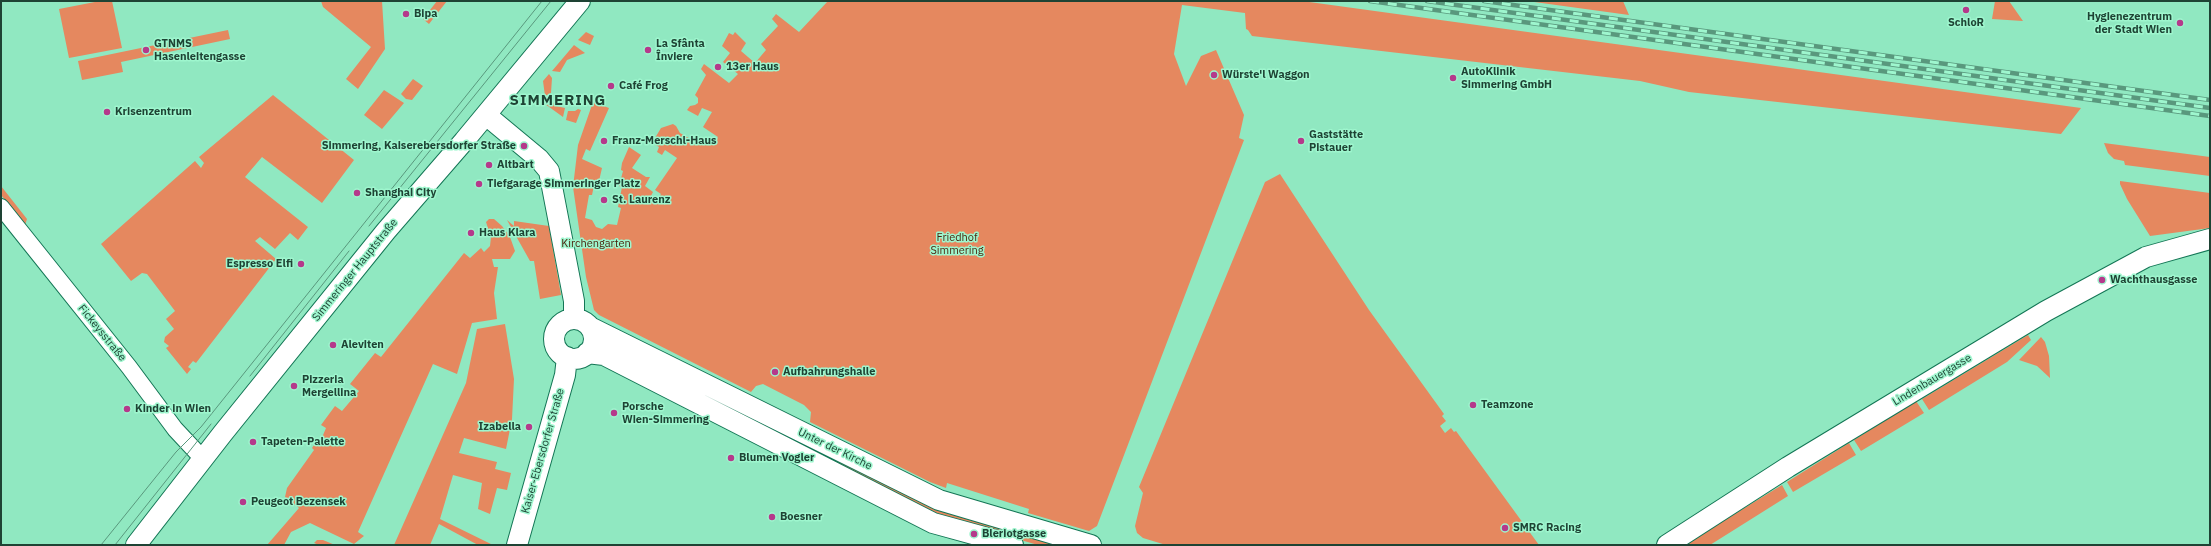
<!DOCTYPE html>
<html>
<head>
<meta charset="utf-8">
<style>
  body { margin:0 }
  #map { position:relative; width:2211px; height:546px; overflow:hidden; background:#90e8c1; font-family:"IBM Plex Sans",sans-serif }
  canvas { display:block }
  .frame { position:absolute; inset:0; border:2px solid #1e4334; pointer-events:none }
</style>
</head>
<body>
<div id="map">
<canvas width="2211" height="546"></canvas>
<div class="frame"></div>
</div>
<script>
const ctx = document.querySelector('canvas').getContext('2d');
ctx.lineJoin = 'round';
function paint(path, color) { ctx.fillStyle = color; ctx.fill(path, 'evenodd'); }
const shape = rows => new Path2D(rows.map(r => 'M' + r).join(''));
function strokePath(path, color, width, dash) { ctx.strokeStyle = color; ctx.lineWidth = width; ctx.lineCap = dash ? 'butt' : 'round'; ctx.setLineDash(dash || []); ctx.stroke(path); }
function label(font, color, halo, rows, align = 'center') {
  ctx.font = font + ' "IBM Plex Sans",sans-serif'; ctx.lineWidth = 3; ctx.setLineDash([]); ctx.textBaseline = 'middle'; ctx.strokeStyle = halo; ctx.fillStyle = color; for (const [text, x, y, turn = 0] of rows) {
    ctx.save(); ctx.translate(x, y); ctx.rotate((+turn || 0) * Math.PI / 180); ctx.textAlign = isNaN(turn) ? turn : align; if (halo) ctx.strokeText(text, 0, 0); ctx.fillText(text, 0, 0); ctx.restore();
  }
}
paint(shape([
  [100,1,112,1,122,48,69,58,59,9],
  [321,1,382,1,385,49,358,89,346,79,371,47,323,7],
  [437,1,447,1,429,24,423,19],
  [828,1,1302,1,2081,108,2061,134,1689,92,1640,81,1252,36,1248,30,1246,29,1245,13,1182,5,1174,54,1186,86,1201,56,1216,50,1244,115,1239,138,1244,140,1097,526,1089,531,1028,513,1029,509,947,483,946,488,930,482,810,422,811,412,804,405,763,384,756,386,751,392,599,315,594,310,586,277,573,187,578,145,593,102,609,108,590,151,586,149,582,159,602,168,599,181,595,181,592,195,589,195,585,218,592,220,596,227,602,229,608,224,617,225,621,208,618,207,622,187,619,186,623,171,621,170,622,163,629,147,641,155,632,168,646,177,650,177,645,186,653,192,651,196,657,200,661,194,655,190,677,158,665,150,662,155,657,152,659,147,652,143,661,128,673,124,676,126,680,133,692,140,695,137,703,143,707,139,713,143,718,137,703,127,712,112,702,108,698,116,687,110,690,106,695,105,698,103,698,98,695,95,706,75,701,69,704,64,729,83,738,74,723,62,730,53,722,46,729,33,733,35,735,32,746,43,741,51,755,63,766,50,761,44,778,26,772,19,776,14,799,32],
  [1527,1,1623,1,1629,15],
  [1995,1,2009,1,2023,21,1992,19],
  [228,30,230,39,121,62,123,72,82,80,78,61],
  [586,32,594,36,590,45,578,40],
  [574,45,585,53,567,60,560,72,552,71],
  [549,74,552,78,551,93,545,96,543,81],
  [413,79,423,86,412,100,406,99,401,94],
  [384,90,404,103,382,129,364,115],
  [273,95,354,160,322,203,262,157,245,177,308,227,298,240,290,233,275,249,260,237,255,241,276,259,196,363,193,361,188,367,191,369,187,374,166,348,169,346,164,342,165,337,174,329,166,319,175,311,147,274,142,273,131,281,101,244,195,161,201,168,204,163,199,157],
  [551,100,556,106,565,108,563,117,545,104],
  [578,109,581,110,576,123,566,120,568,111,575,111],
  [2104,143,2210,157,2210,176,2125,165,2124,161,2114,159,2108,153],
  [1280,174,1369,310,1444,414,1442,416,1446,421,1440,426,1445,433,1451,428,1454,432,1456,431,1539,545,1166,545,1143,538,1137,533,1135,526,1143,493,1139,487,1265,182],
  [2120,181,2210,193,2210,228,2150,236,2127,199,2120,184],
  [1,186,27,219,25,225,1,195],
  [489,219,494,219,502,226,510,237,515,251,510,259,492,259,494,267,498,267,494,293,497,319,472,323,457,374,433,364,358,532,364,536,354,544,310,523,291,532,284,545,267,545,299,508,285,497,287,488,314,450,312,448,318,439,321,440,326,428,321,425,335,406,342,411,359,391,350,384,375,353,381,357,464,253,470,258,481,248,484,252,490,246,491,237,486,222],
  [507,220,514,226,514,221,549,226,561,295,540,299,534,261,530,261],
  [505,324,514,379,512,419,506,449,464,438,459,453,497,462,495,469,511,473,507,490,497,488,490,514,478,509,482,483,453,475,440,519,493,545,478,545,439,524,430,545,394,545,466,383,477,329],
  [2028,335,2031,340,2007,362,1929,410,1922,399],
  [2041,337,2045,342,2049,356,2050,378,2037,366,2019,360],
  [611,352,1063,545,1038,545,941,517],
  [1916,401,1924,413,1861,451,1854,440],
  [1849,443,1856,455,1793,492,1787,482],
  [1782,485,1788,496,1710,545,1684,545],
  [317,540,323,540,335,545,319,545,314,543]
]), '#e5885f');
const minor = shape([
  [1,207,129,367,175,429,203,459]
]);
const major = shape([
  [486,115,539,159,549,171,574,301,574,319],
  '554 339a20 20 0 1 1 40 0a20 20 0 1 1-40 0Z',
  [590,327,939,500,1091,545],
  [587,353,604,355,933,523,1013,545],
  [136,545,223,433,386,231,464,141,580,1],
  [517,545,565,375,567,357],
  [1667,545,1788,467,2046,311,2146,257,2210,239]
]);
strokePath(minor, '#137655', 18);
strokePath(major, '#137655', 22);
strokePath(minor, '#fff', 16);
strokePath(major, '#fff', 20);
strokePath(shape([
  [369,226,551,1],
  [250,376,349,251],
  [101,545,176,452,201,427,542,1],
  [115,545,211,424]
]), '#59987d', 1);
const rail = shape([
  [1370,1,2210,116],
  [1427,1,2210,108],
  [1484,1,2210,100]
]);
strokePath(rail, '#59987d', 4.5);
strokePath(rail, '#9ef6ce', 3, [9]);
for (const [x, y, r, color] of [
  [1966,10,4,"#b5398b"],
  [406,14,4,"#b5398b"],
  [2180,23,4,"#b5398b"],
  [146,50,4,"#b5398b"],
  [648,50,4,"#b5398b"],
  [718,67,4,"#b5398b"],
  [1214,75,4,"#b5398b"],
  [1453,78,4,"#b5398b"],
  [611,86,4,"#b5398b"],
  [107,112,4,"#b5398b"],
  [604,141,4,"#b5398b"],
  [1301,141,4,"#b5398b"],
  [524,146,4,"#b5398b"],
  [489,165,4,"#b5398b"],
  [479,184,4,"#b5398b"],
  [357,193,4,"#b5398b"],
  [604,200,4,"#b5398b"],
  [471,233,4,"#b5398b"],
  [301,264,4,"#b5398b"],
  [2102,280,4,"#b5398b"],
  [333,345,4,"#b5398b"],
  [775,372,4,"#b5398b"],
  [294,386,4,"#b5398b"],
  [1473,405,4,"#b5398b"],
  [127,409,4,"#b5398b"],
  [614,413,4,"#b5398b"],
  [529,427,4,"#b5398b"],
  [253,442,4,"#b5398b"],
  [731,458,4,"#b5398b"],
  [243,502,4,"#b5398b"],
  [772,517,4,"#b5398b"],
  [1505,528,4,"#b5398b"],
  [974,534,4,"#b5398b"]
]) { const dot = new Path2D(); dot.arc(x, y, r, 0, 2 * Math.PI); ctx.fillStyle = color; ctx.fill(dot); strokePath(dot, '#9ef6ce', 1.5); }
label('bold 11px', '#1e4334', '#9ef6ce', [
  ["Bipa",414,14],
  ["Hygienezentrum",2172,17,"right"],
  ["der Stadt Wien",2172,30,"right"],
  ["SchloR",1966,23,"center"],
  ["GTNMS",154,44],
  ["Hasenleitengasse",154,57],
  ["La Sfânta",656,44],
  ["Înviere",656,57],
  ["13er Haus",726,67],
  ["AutoKlinik",1461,72],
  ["Simmering GmbH",1461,85],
  ["Würste'l Waggon",1222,75],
  ["Café Frog",619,86],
  ["Krisenzentrum",115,112],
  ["Gaststätte",1309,135],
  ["Pistauer",1309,148],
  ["Franz-Merschl-Haus",612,141],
  ["Simmering, Kaiserebersdorfer Straße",516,146,"right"],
  ["Altbart",497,165],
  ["Tiefgarage Simmeringer Platz",487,184],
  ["Shanghai City",365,193],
  ["St. Laurenz",612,200],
  ["Haus Klara",479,233],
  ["Espresso Elfi",293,264,"right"],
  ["Wachthausgasse",2110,280],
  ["Aleviten",341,345],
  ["Aufbahrungshalle",783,372],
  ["Pizzeria",302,380],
  ["Mergellina",302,393],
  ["Teamzone",1481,405],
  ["Porsche",622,407],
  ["Wien-Simmering",622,420],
  ["Kinder in Wien",135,409],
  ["Izabella",521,427,"right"],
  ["Tapeten-Palette",261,442],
  ["Blumen Vogler",739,458],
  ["Peugeot Bezensek",251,502],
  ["Boesner",780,517],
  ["SMRC Racing",1513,528],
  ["Bleriotgasse",982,534]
], 'left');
label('11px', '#491f0a', '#9ef6ce', [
  ["Friedhof",957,238],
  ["Simmering",957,251],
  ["Kirchengarten",596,244]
]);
label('11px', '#1e4334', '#9ef6ce', [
  ["Simmeringer Hauptstraße",355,270,-51],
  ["Fickeysstraße",102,333,51],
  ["Lindenbauergasse",1932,380,-31],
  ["Unter der Kirche",835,449,26],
  ["Kaiser-Ebersdorfer Straße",543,451,-74]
]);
ctx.letterSpacing = '1px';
label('bold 15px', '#1e4334', '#9ef6ce', [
  ["SIMMERING",558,101]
]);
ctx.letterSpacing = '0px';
</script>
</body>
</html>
